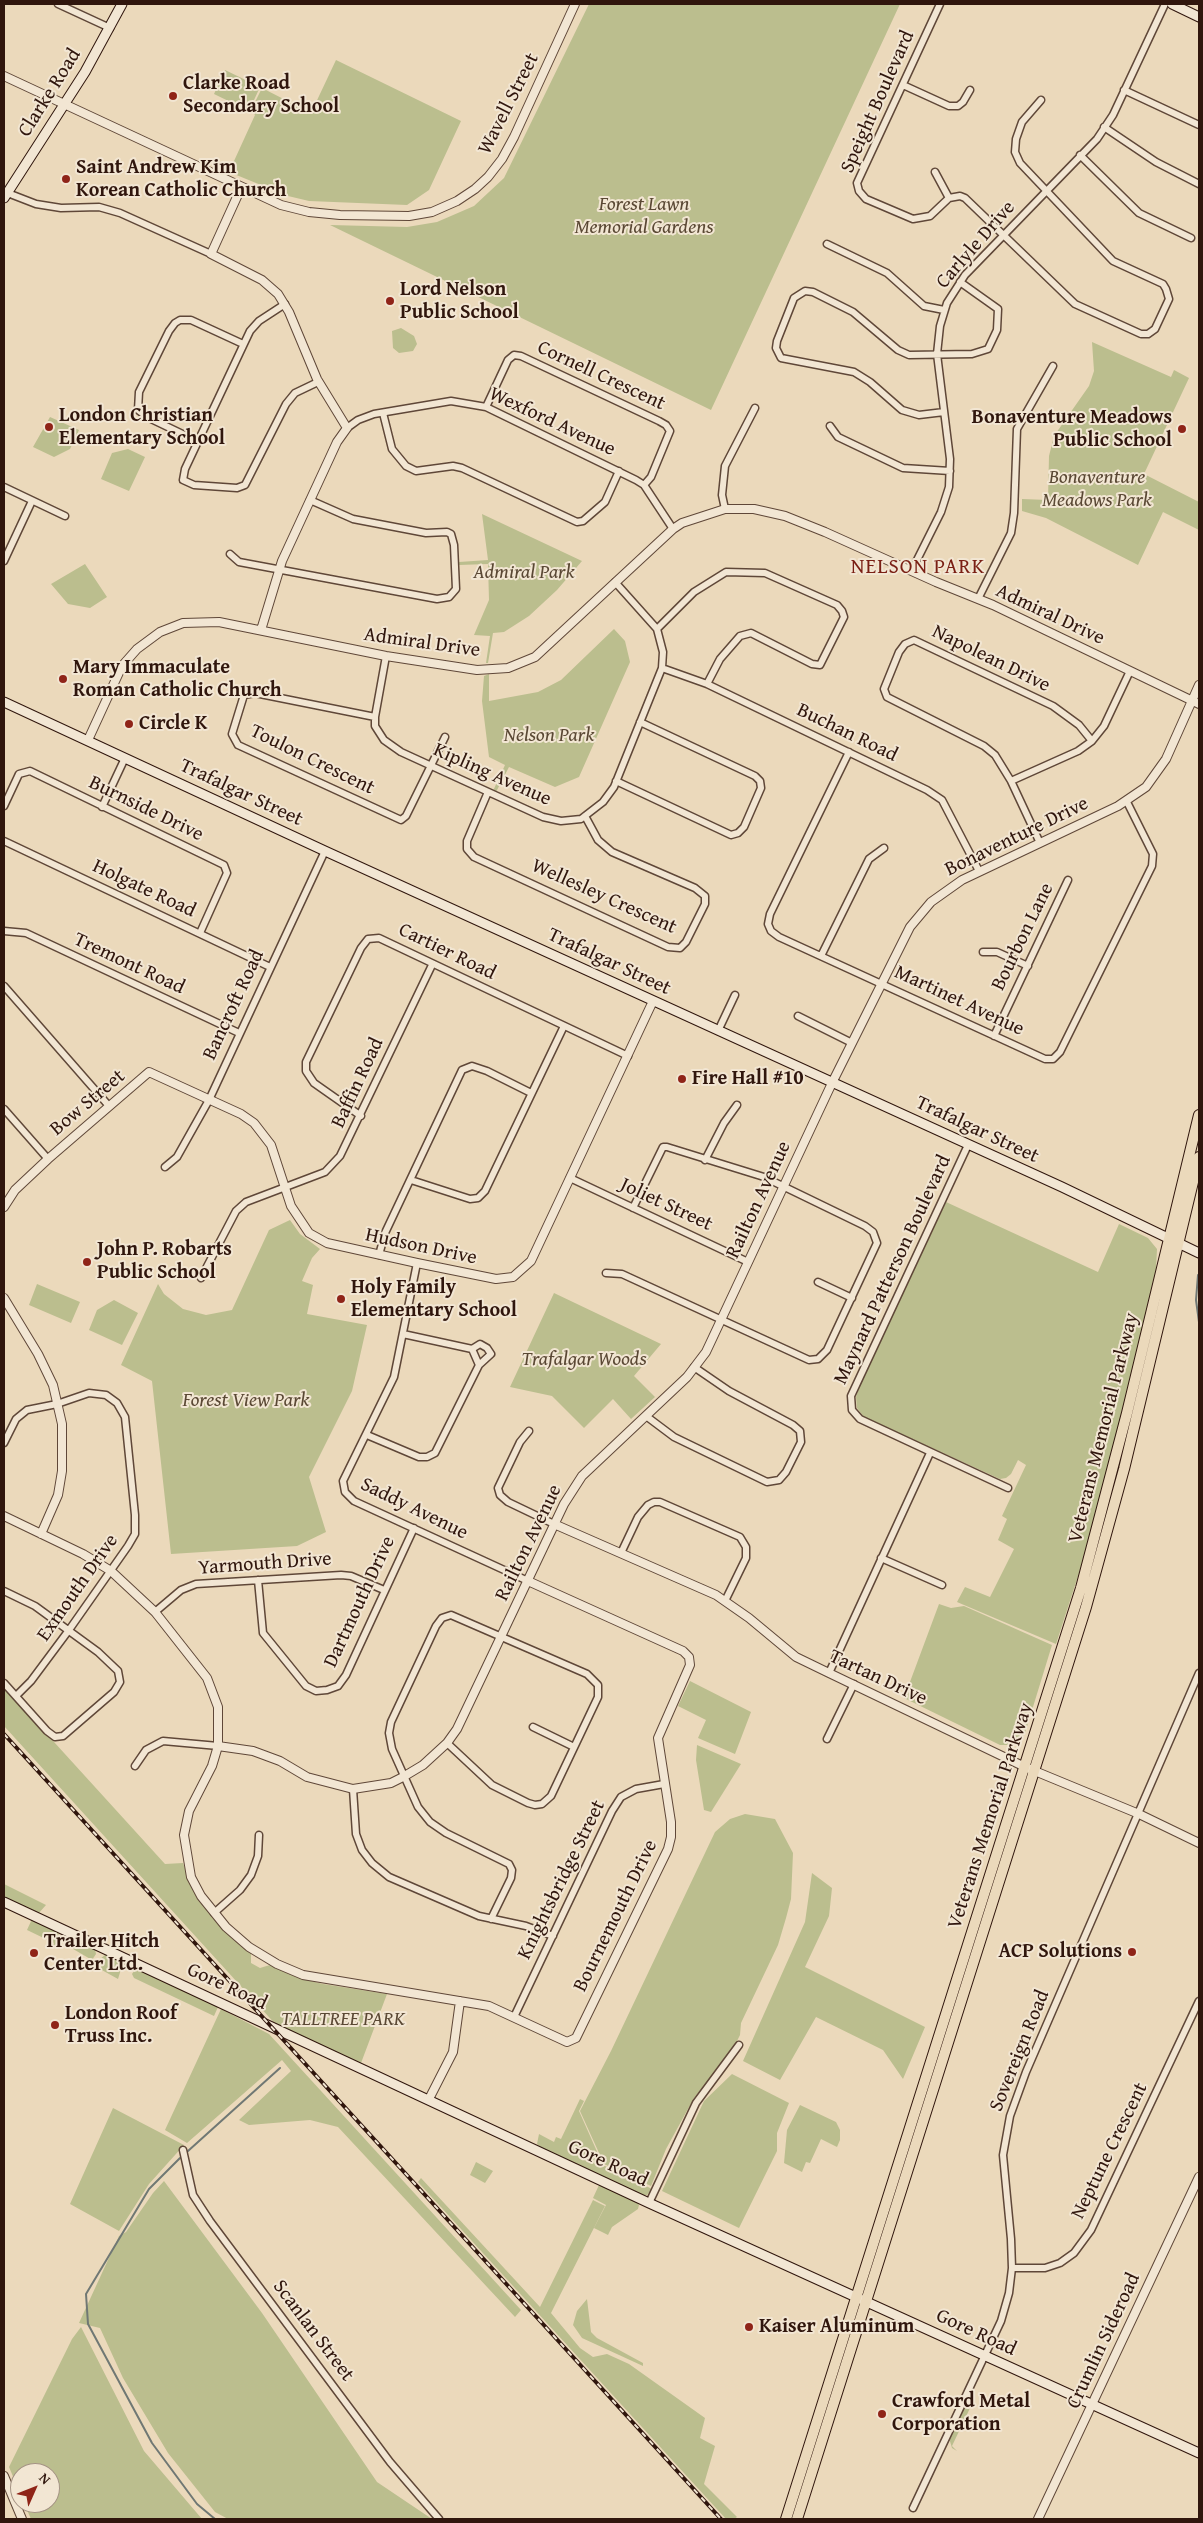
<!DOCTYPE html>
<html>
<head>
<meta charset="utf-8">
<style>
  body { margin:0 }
  #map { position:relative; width:1203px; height:2523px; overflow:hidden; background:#ebd9bb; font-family:"Gentium Book Plus",serif }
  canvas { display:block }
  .frame { position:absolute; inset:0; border:5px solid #30160d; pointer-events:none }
  .north { position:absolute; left:10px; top:2463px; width:50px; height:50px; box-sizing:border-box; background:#f2e6d3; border:1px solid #a49384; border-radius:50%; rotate:46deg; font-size:14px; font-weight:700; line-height:20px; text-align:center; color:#30160d }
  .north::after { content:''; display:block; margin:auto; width:18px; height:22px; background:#8f2418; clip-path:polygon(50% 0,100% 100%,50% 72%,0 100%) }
</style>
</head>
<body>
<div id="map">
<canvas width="1203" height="2523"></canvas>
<div class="frame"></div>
<div class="north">N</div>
</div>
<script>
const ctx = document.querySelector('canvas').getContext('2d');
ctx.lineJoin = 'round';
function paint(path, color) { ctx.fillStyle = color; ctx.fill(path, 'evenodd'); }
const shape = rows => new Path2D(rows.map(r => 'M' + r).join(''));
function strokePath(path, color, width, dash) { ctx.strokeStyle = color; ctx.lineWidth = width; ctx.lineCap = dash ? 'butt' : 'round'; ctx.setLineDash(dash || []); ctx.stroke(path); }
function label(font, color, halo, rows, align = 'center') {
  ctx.font = font + ' "Gentium Book Plus",serif'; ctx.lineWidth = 4; ctx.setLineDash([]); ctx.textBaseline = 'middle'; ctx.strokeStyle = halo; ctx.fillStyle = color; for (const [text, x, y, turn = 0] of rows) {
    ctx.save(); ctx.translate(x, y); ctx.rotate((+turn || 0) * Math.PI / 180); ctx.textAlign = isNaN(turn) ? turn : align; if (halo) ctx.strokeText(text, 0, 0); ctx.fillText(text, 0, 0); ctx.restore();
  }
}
paint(shape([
  [589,4,900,4,711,410,330,225,407,227,437,222,474,206,504,178],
  [336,60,461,121,429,190,407,205,309,201,288,196,229,172,255,115,251,110,262,88,311,113],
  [225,70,260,87,249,111,214,94],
  [401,328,414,336,417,344,413,351,399,353,393,348,392,331],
  [1092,342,1171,377,1174,370,1189,378,1144,474,1199,502,1199,530,1163,512,1138,565,1046,518,1022,511,1022,499,1048,500,1049,456,1054,436,1089,386,1094,371],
  [50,417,79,430,70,449,54,457,33,447],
  [128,449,145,457,129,491,101,479,112,453],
  [482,514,582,561,557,590,529,616,504,632,493,633,488,663,486,663,490,636,474,635,489,600,488,564,459,565,459,562,488,560],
  [85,564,107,597,90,608,68,604,51,584],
  [614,629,625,641,630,662,579,777,555,787,509,767,496,792,493,791,505,765,489,757,482,701,484,676,489,674,489,701,538,692,561,680],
  [946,1202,1098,1272,1119,1224,1148,1238,1157,1249,1156,1269,1112,1452,1079,1573,1056,1644,957,1602,965,1587,990,1597,1014,1549,998,1540,1007,1519,1002,1516,1026,1465,1018,1460,1011,1474,1006,1478,1000,1479,864,1417,857,1408,856,1397,860,1385],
  [290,1220,300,1234,320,1249,312,1258,302,1281,313,1285,307,1314,367,1325,352,1391,309,1477,326,1532,297,1546,171,1554,152,1381,121,1365,158,1284,164,1294,183,1309,206,1315,232,1310,269,1230],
  [37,1284,80,1302,71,1323,29,1305],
  [554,1293,661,1344,634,1376,655,1397,631,1419,613,1399,584,1428,552,1396,510,1387],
  [114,1300,138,1313,122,1345,89,1330,97,1310],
  [939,1604,951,1608,964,1606,1052,1645,1025,1733,1020,1740,1010,1745,1000,1745,904,1698],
  [690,1681,751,1712,735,1754,698,1738,706,1720,678,1706],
  [4,1687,165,1864,183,1863,193,1890,204,1906,235,1940,251,1953,251,1963,260,1968,270,1965,307,1980,323,1984,387,1994,361,2063,278,2027,4,1726],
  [697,1745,741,1764,711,1812,704,1810,696,1760],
  [745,1814,775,1819,793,1853,791,1899,786,1918,778,1945,741,2023,740,2035,732,2051,694,2098,666,2149,651,2186,604,2164,580,2111,611,2051,715,1832,730,1819],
  [812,1873,832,1888,829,1916,805,1967,925,2027,903,2079,883,2050,816,2017,780,2080,743,2061,805,1922],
  [4,1884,46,1905,38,1914,4,1898],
  [32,1919,58,1932,59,1939,55,1947,52,1947,54,1943,27,1930],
  [77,1941,95,1949,96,1954,92,1960,68,1946],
  [106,1954,120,1961,122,1966,118,1979,100,1969,103,1963,99,1960],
  [136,1968,218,2007,214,2016,134,1978,132,1974],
  [221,2009,269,2034,521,2310,515,2317,338,2127,310,2120,249,2125,239,2120,291,2071,282,2060,187,2143,165,2130],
  [732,2074,789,2103,777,2133,777,2151,739,2228,662,2191,704,2101],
  [580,2099,584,2101,579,2111,603,2165,652,2189,647,2195,642,2195,541,2148,537,2144,539,2134,554,2142,556,2137,561,2139],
  [800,2105,836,2122,840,2130,840,2140,837,2147,821,2139,810,2163,806,2162,802,2172,784,2163,787,2130],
  [113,2108,184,2145,149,2184,119,2231,70,2204],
  [476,2162,493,2171,485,2183,470,2175],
  [421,2178,540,2307,593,2200,605,2206,551,2313,580,2348,593,2357,607,2354,629,2364,705,2418,700,2438,715,2446,704,2484,737,2517,734,2519,726,2519,418,2182],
  [164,2181,262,2313,377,2482,432,2519,228,2519,215,2512,168,2453,123,2378,100,2328,79,2323,119,2236,126,2232,153,2193],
  [599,2185,637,2202,639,2205,638,2209,612,2227,608,2235,594,2228,606,2205,593,2198],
  [587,2299,591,2332,597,2338,643,2363,643,2366,582,2338,573,2325,577,2311],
  [81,2327,144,2451,202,2519,31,2519,24,2503,50,2503,50,2473,20,2473,20,2493,9,2467,72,2339],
  [973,2402,975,2408,971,2406,952,2446,957,2451,952,2448,949,2438,964,2406]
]), '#bbbe8e');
strokePath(shape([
  [1198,1275,1196,1300,1199,1322],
  [188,2151,280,2068],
  [180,2158,149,2189,86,2294,88,2324,152,2443,197,2504,215,2519]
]), '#707874', 2);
const minor = shape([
  [58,4,110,28],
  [940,4,857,183,859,191,866,199,913,219,930,216,949,198,960,196,965,198,1075,304,1141,334,1148,334,1155,329,1169,299,1166,289,1163,284,1113,261,1020,163,1015,152,1016,139,1022,122,1041,100],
  [903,85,949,106,958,106,963,102,970,90],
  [1124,90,1199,125],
  [1104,127,1156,162,1199,184],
  [1080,155,1139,213,1191,238],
  [935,172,949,198],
  [5,192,36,204,61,208,99,207,120,213,211,254],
  [827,244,887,273,924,306,944,310],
  [285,304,259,321,250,331,185,469,183,480,194,485,237,488,245,485,286,404,295,393,318,382],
  [486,407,508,360,514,355,521,356,659,421,666,425,670,431,651,477,644,485],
  [944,412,919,415,902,410,870,382,854,372,781,358,776,348,777,341,794,298,805,291,813,292,853,312,898,350,909,355,972,354,988,349,997,330,998,309,960,282],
  [383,413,392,449,406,466,416,471,453,466,462,468,577,522,583,521,605,502,619,471],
  [830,426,838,437,903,468,950,471],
  [347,428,358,420,374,414,451,401,486,407,636,480,644,485,673,529],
  [197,441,147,417,138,410,139,392,169,331,175,323,180,320,191,320,243,344],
  [4,487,65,516],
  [725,509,722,495,725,466,755,408],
  [230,554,239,562,437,599,449,597,456,589,454,545,451,534,447,532,426,533,353,519,310,500],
  [4,561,32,501],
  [912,570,941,512,949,487,950,459,937,354,940,326,947,303,965,275,1097,139,1113,115,1165,4],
  [978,599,1011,533,1014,513,1017,429,1053,366],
  [657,629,694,592,726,572,765,573,837,605,842,611,844,617,820,665,812,664,751,633,740,636,720,659,707,684],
  [386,656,375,717,375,726,384,740,401,752,543,817,561,821,581,819,603,802,614,787,662,668,663,652,657,629,615,582],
  [662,668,707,684,927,790,942,800,979,871],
  [375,717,255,693,244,695,232,734,238,745,401,820,406,816,445,737],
  [849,752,770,914,768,924,771,931,779,937,1045,1059,1053,1059,1060,1052,1152,866,1153,854,1127,802],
  [616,781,731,835,738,833,744,827,761,788,760,781,755,776,640,722],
  [1011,781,1078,751,1092,741,1104,726,1130,671],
  [488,792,467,841,467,849,474,857,668,947,680,948,686,942,705,904,705,896,695,888,612,852,598,840,585,816],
  [4,806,19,774,30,771,224,865,227,873,200,933],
  [102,807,125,758],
  [4,841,270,967],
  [1040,843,1011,781,995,755,984,746,887,697,884,689,899,652,905,644,914,640,1053,706,1079,725,1092,741],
  [4,931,26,933,239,1033],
  [983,952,997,952,1028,966],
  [821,956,869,859,884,848],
  [4,986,109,1106],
  [798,1016,852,1043],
  [718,1031,735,995],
  [994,1036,1068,880],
  [4,1109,48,1159],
  [361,1116,314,1083,306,1071,306,1062,361,948,368,939,379,938,628,1056],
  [968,1145,851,1396,852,1410,860,1419,1008,1488],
  [705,1160,724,1123,737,1105],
  [165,1167,177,1157,209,1100,325,851],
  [570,1178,748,1262],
  [411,1180,470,1199,478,1198,485,1191,564,1026],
  [379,1255,385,1233,462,1070,472,1066,487,1071,531,1093],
  [417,1263,394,1377,343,1481,345,1492,354,1501,528,1581],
  [606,1273,622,1274,809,1360,818,1359,827,1350,877,1243,873,1232,865,1226,764,1177,667,1147,663,1147,633,1208],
  [201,1278,236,1211,246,1202,325,1172,340,1156,432,965],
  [818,1282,852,1298],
  [472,1349,480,1344,487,1348,491,1354,479,1365],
  [646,1416,674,1437,767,1482,779,1480,786,1472,801,1442,800,1431,793,1425,729,1391,694,1367],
  [529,1431,520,1442,498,1488,500,1495,508,1502,554,1524],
  [367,1435,419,1457,427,1457,435,1453,479,1365,472,1349,403,1334],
  [4,1443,16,1419,27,1410,57,1404,89,1393,106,1395,117,1403,125,1417,135,1515,135,1534,128,1546,69,1630,31,1681,16,1696],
  [621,1553,638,1517,648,1505,654,1502,660,1502,740,1537,746,1547,746,1558,725,1601],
  [881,1558,942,1585],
  [258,1580,263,1633,306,1686,316,1691,327,1690,338,1686,346,1675,414,1528],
  [4,1591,35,1606,98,1652,118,1671,120,1682,114,1692,63,1736,55,1737,47,1731,4,1683],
  [155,1612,181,1590,196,1584,341,1575,351,1576,384,1590],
  [829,1673,930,1453],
  [533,1727,574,1747],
  [827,1739,854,1684],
  [447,1743,492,1785,528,1803,535,1805,542,1804,551,1796,598,1697,598,1685,587,1674,451,1615,442,1618,436,1626,391,1722,389,1733,392,1749,418,1807,430,1822,446,1833,509,1864,512,1870,511,1878,491,1919],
  [135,1766,146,1750,163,1741,218,1746],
  [353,1789,356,1834,362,1850,372,1863,389,1877,479,1916,526,1926,553,1936],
  [214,1913,240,1890,251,1875,258,1856,259,1835],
  [514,2017,612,1811,621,1797,636,1789,664,1784],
  [183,2150,193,2195,210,2221,390,2462,439,2519],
  [649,2203,696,2103,739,2045],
  [1012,2268,1045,2268,1060,2263,1074,2253,1091,2230,1199,2001],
  [913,2508,1001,2321,1009,2293,1012,2268,1011,2239,1003,2155,1010,2116,1026,2072,1199,1673]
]);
const tertiary = shape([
  [4,76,281,205,309,212,340,215,409,216,432,212,457,201,475,189,488,177,502,159,514,137,575,4],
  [241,188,211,254,262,280,278,294,289,312,317,379,347,428,337,442,282,561,261,630],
  [88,740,122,666,137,649,160,632,183,623,219,622,386,656,477,670,508,668,535,657,673,529,682,523,725,509,754,509,785,516,825,532,936,582,993,605,1199,704],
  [4,1207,15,1190,48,1159,149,1072,241,1114,254,1123,271,1145,291,1206,309,1233,327,1243,417,1263,496,1279,513,1277,531,1261,653,1001],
  [4,1298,38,1354,53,1385,62,1424,62,1471,58,1495,41,1534],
  [4,1516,83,1554,111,1571,155,1612,207,1678,218,1707,218,1746,212,1766,189,1811,184,1835,191,1877,201,1896,226,1927,249,1947,277,1964,303,1975,489,2006,567,2042,576,2038,668,1849,671,1837,671,1822,658,1738,690,1665,689,1657,683,1651,528,1581],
  [554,1524,716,1595,749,1618,796,1657,829,1673,1025,1767,1139,1814,1199,1843],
  [218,1746,253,1751,280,1761,307,1777,353,1789,391,1783,403,1777,423,1765,447,1743,457,1729,564,1504,582,1476,687,1377,706,1352,832,1083,910,927,931,902,962,880,1118,806,1146,787,1166,759,1199,685],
  [429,2099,453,2052,460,2001],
  [4,2476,22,2519],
  [1038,2519,1199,2177]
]);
const secondary = shape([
  [1172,4,1199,17],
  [4,198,85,72,122,4],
  [4,702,325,851,1062,1187,1199,1253],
  [4,1902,649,2203,1199,2453]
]);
const trunk = shape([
  [786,2519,1081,1588,1127,1413,1199,1115],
  [797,2519,1086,1607,1124,1469,1199,1157]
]);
strokePath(minor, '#5f4738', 9);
strokePath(tertiary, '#5f4738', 10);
strokePath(secondary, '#30160d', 11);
strokePath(trunk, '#30160d', 12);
strokePath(minor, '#f2e6d3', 6);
strokePath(tertiary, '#f2e6d3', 8);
strokePath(secondary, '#f2e6d3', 9);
strokePath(trunk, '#ebd9bb', 10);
const rail = shape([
  [4,1734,721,2519]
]);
strokePath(rail, '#30160d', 4);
strokePath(rail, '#f2e6d3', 2, [5.5]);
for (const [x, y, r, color] of [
  [173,96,5,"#8f2418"],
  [66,179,5,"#8f2418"],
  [390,301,5,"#8f2418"],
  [49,427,5,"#8f2418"],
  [1182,429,5,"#8f2418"],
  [63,679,5,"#8f2418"],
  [129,724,5,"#8f2418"],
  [682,1079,5,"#8f2418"],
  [87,1262,5,"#8f2418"],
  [341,1299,5,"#8f2418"],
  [1132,1952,5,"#8f2418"],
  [34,1953,5,"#8f2418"],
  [55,2025,5,"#8f2418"],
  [749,2327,5,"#8f2418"],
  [882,2414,5,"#8f2418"]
]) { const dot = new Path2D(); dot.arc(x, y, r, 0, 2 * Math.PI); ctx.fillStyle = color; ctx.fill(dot); strokePath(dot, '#f2e6d3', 2); }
label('bold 20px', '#30160d', '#f2e6d3', [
  ["Clarke Road",183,84],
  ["Secondary School",183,107],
  ["Saint Andrew Kim",76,168],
  ["Korean Catholic Church",76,191],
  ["Lord Nelson",400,290],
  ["Public School",400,313],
  ["London Christian",59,416],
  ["Elementary School",59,439],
  ["Bonaventure Meadows",1172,418,"right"],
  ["Public School",1172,441,"right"],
  ["Mary Immaculate",73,668],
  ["Roman Catholic Church",73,691],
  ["Circle K",139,724],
  ["Fire Hall #10",692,1079],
  ["John P. Robarts",97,1250],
  ["Public School",97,1273],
  ["Holy Family",351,1288],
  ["Elementary School",351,1311],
  ["Trailer Hitch",44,1942],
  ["Center Ltd.",44,1965],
  ["ACP Solutions",1122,1952,"right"],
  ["London Roof",65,2014],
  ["Truss Inc.",65,2037],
  ["Kaiser Aluminum",759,2327],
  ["Crawford Metal",892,2402],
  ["Corporation",892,2425]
], 'left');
label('20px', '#30160d', '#f2e6d3', [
  ["Clarke Road",50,93,-58],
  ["Speight Boulevard",878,102,-66],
  ["Wavell Street",509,104,-63],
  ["Carlyle Drive",976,245,-49],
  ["Cornell Crescent",601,376,25],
  ["Wexford Avenue",552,422,25],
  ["Admiral Drive",1050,615,25],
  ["Admiral Drive",422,643,8],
  ["Napolean Drive",991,659,26],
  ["Buchan Road",847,733,26],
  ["Toulon Crescent",312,760,26],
  ["Kipling Avenue",492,775,24],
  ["Trafalgar Street",241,793,25],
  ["Burnside Drive",146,809,26],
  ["Bonaventure Drive",1017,837,-26],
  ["Holgate Road",144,889,25],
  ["Wellesley Crescent",604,897,24],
  ["Bourbon Lane",1023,937,-64],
  ["Cartier Road",447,952,26],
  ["Trafalgar Street",609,962,25],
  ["Tremont Road",129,964,25],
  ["Martinet Avenue",959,1001,25],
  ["Bancroft Road",234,1005,-65],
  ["Baffin Road",358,1083,-65],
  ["Bow Street",88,1103,-40],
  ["Trafalgar Street",977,1130,25],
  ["Railton Avenue",759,1200,-65],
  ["Joliet Street",666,1205,25],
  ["Hudson Drive",421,1247,12],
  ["Maynard Patterson Boulevard",893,1270,-65],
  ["Veterans Memorial Parkway",1104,1428,-76],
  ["Saddy Avenue",414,1509,26],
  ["Railton Avenue",529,1543,-64],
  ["Yarmouth Drive",265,1564,-4],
  ["Exmouth Drive",78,1588,-55],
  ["Dartmouth Drive",360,1602,-65],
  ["Tartan Drive",878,1678,25],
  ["Veterans Memorial Parkway",991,1816,-72],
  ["Knightsbridge Street",562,1880,-64],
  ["Bournemouth Drive",616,1916,-64],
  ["Gore Road",227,1987,25],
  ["Sovereign Road",1020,2051,-68],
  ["Neptune Crescent",1110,2151,-64],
  ["Gore Road",608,2164,25],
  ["Scanlan Street",313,2331,53],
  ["Gore Road",976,2333,25],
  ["Crumlin Sideroad",1104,2341,-65]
]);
label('italic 20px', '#5a4834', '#f2e6d3', [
  ["Forest Lawn",644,205],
  ["Memorial Gardens",644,228],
  ["Bonaventure",1097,478],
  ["Meadows Park",1097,501],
  ["Admiral Park",524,573],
  ["Nelson Park",549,736],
  ["Trafalgar Woods",584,1360],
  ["Forest View Park",246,1401],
  ["TALLTREE PARK",343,2020]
]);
ctx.letterSpacing = '1px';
label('21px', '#7a1f14', '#f2e6d3', [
  ["NELSON PARK",918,568]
]);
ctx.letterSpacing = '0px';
</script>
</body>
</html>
